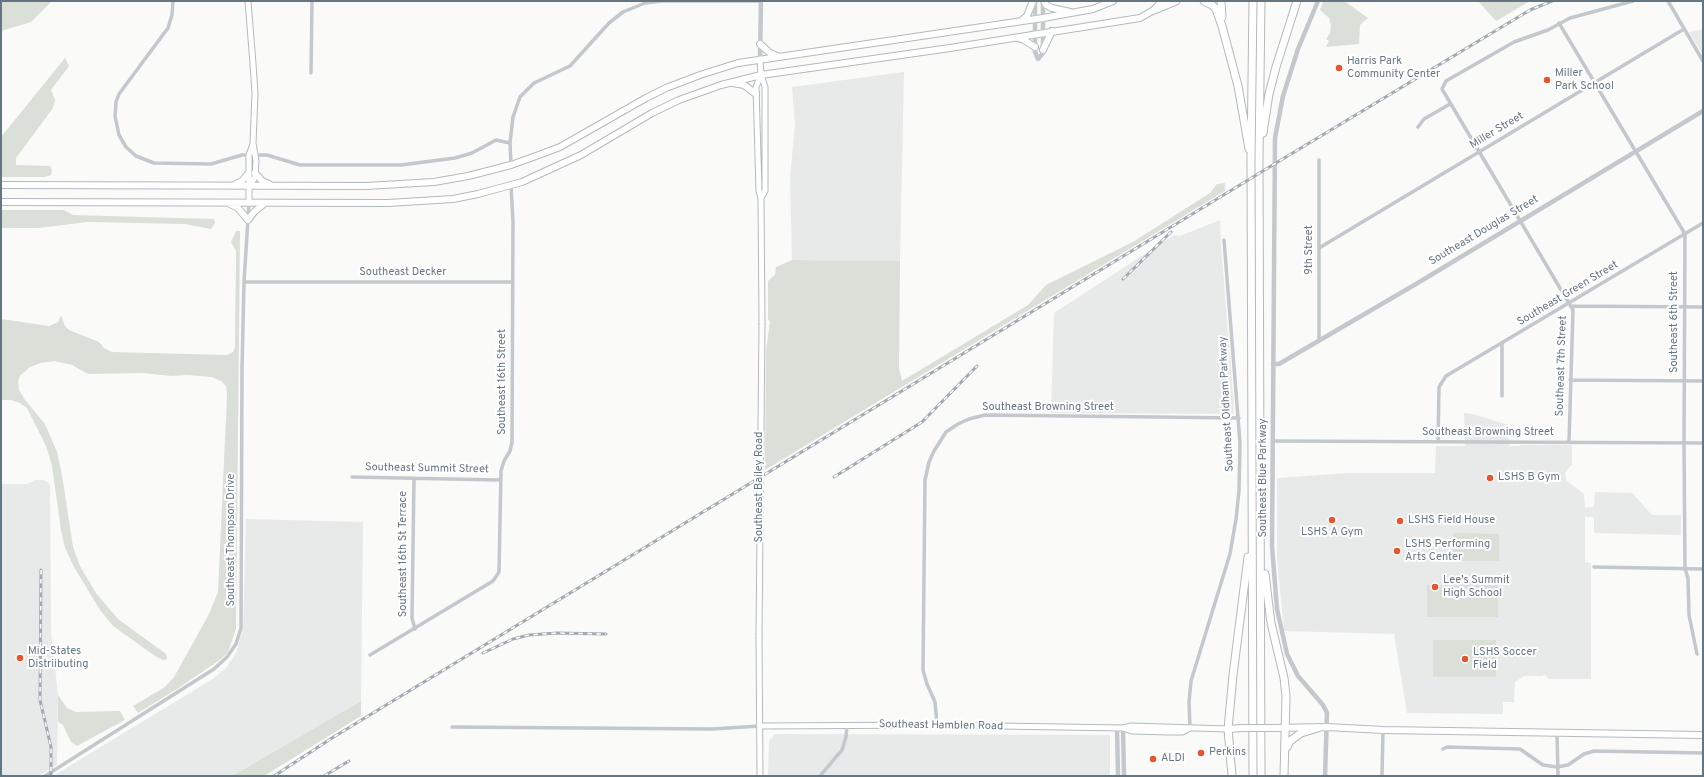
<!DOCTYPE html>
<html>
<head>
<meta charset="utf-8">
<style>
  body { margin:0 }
  #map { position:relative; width:1704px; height:777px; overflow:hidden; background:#fafaf8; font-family:Overpass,sans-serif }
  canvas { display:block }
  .frame { position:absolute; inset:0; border:2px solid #657683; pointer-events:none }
</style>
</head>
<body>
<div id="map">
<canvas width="1704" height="777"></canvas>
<div class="frame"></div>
</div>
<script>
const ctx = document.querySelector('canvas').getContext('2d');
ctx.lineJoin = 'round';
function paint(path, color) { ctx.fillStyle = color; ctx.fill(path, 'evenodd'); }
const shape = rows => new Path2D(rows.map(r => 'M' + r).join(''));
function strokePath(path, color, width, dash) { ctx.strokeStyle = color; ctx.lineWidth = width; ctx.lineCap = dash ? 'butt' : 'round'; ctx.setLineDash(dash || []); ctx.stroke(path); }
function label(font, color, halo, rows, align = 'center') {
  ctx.font = font + ' Overpass,sans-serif'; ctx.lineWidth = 4; ctx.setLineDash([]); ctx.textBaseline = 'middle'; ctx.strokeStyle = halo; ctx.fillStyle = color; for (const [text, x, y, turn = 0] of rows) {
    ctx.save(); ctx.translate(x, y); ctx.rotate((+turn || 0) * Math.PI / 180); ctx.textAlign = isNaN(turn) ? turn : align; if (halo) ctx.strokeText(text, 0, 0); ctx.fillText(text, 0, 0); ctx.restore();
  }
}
paint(shape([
  [1703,29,1703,51,1701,52,1689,32],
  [904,72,900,261,792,260,790,178,795,125,792,87],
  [1220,220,1221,245,1234,407,1233,414,1051,413,1054,313,1174,235,1180,236],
  [1464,413,1473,414,1508,425,1507,437,1509,439,1509,446,1519,446,1521,445,1572,445,1572,464,1565,473,1566,480,1584,494,1585,508,1594,507,1595,492,1632,493,1652,515,1681,515,1681,535,1594,533,1594,517,1585,517,1585,562,1591,563,1591,679,1549,679,1544,674,1543,676,1524,676,1515,682,1514,702,1503,702,1503,714,1407,713,1394,634,1284,631,1277,558,1277,478,1349,473,1435,473,1436,446,1465,446],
  [35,480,43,480,48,482,50,487,51,631,58,695,57,765,38,776,1,776,1,484,27,484],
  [246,519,363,522,361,701,232,776,53,776,211,680,226,668,236,653,243,629],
  [775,734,1110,735,1110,776,768,776,769,741]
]), '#e8e9e9');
paint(shape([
  [1,1,52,1,31,22,1,31],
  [1323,1,1344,1,1368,18,1360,25,1359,44,1326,47,1329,41,1326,39,1330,33,1331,26,1329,18,1320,10],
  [1478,1,1530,1,1496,21],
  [65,58,69,66,51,90,55,100,53,108,16,158,16,165,50,166,52,171,51,175,45,177,1,177,1,137],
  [1225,183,1225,191,765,470,766,351,770,321,768,320,768,281,775,275,776,267,792,260,900,261,899,368,902,381,1028,305,1046,285,1133,242,1210,193,1217,184],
  [1,210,64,210,73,215,214,219,215,223,211,229,185,224,88,222,38,228,1,228],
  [236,231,240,231,236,629,228,652,221,659,177,689,138,713,133,706,165,687,174,677,208,616,218,592,227,396,226,386,221,381,212,377,187,375,171,376,143,373,88,374,72,365,55,361,40,363,30,367,20,376,18,382,19,390,25,400,45,424,57,452,62,475,73,547,80,566,96,593,106,605,118,619,166,654,167,659,163,660,155,656,113,626,100,610,74,567,65,548,61,530,52,466,46,446,27,408,20,403,11,400,1,400,1,319,49,326,58,322,61,315,65,326,69,330,99,342,104,348,112,352,227,355,233,352,235,347,236,258,236,251,231,242],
  [1453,533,1499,534,1499,561,1453,561],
  [1427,585,1498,585,1498,617,1427,617],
  [1433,640,1496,640,1496,677,1433,677],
  [58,695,67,708,76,712,120,711,125,720,77,746,71,742,63,725,58,722],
  [361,701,361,716,264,776,232,776]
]), '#dadfd7');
const secondary = shape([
  [248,1,253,64,255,93,253,143,256,161,255,177,250,186],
  [760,59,761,75,765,87,765,191,761,198],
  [761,75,756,87,759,191,761,198,762,323],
  [249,203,249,155,253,144],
  [759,635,760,776],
  [760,726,937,725,1123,728],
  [1190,728,1182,732,1169,732,1132,731,1123,728,1131,726,1228,729]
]);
const primary = shape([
  [1273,728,1327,727,1383,730,1703,735],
  [1228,729,1243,728]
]);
const trunk = shape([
  [1044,1,1046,5,1052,8,1070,12],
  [1021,21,1027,16,1033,1],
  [1018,38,1024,40,1035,47],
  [760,44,770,53,777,56],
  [1043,50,1052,31],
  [733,83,744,85,756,94],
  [255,173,262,181,269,184],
  [236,184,242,181,248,174],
  [1,185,366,186,434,182,468,176,511,165,536,156,560,147,646,98,666,88,700,75,738,63,1043,18,1093,9,1113,1],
  [1,202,388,203,453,199,478,194,522,182,581,155,652,113,679,100,721,85,761,75,950,48,1140,18,1154,10,1162,1],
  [230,204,238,208,248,220,254,212,265,203]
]);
const motorway = shape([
  [1204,1,1212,5,1216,9,1222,26,1238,86,1249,149],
  [1221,1,1222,17],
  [1261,1,1259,159,1261,776],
  [1154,10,1176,1],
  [1263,133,1269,94,1276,67,1297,1],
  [1265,574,1271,623,1284,678,1286,696,1284,776],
  [1287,747,1290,741,1301,733,1318,728],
  [1232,776,1228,729,1233,675,1248,557],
  [1253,776,1251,161,1253,1]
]);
strokePath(secondary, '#b3babf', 7);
strokePath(primary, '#b5babe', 8);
strokePath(trunk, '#b4b9bd', 8);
strokePath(motorway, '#b4b9bd', 9);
strokePath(shape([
  [173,1,172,15,168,28,119,94,116,102,115,116,119,135,126,147,136,156,154,163,211,164,242,155,249,155],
  [1668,1,1703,61],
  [1559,23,1685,234,1684,443,1685,569,1688,578,1689,615,1697,654],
  [311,73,312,1],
  [1418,127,1424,119,1450,104],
  [255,155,267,155,300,165,401,165,455,158,472,153,496,140,510,143],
  [511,165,510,143,513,117,520,97,534,83,570,66,609,23,623,12,645,3,662,1,761,1],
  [1319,248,1684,29],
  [244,282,513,282],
  [1571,306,1703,307],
  [1319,339,1319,160],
  [1570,380,1703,381],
  [1502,396,1502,343],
  [1273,441,1703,443],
  [1438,442,1439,387,1446,376,1703,223],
  [1569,442,1573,310,1442,89,1446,81,1514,42,1548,30,1570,18,1633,1],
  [352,477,500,480],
  [414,478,412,618,415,629],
  [1594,567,1703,569],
  [370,655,493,581,499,572,501,471,504,461,510,451,512,442,513,222,511,185],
  [937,725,935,702,927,684,923,670,925,480,929,462,934,451,946,432,958,424,969,419,985,415,1239,418],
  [452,727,712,729,760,726],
  [1190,728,1189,702,1191,681,1230,554,1236,519,1239,491,1240,443,1224,240],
  [1557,733,1558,776],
  [1443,749,1447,747,1520,749,1543,765,1557,767,1568,765,1584,754,1594,751,1703,753],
  [45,776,214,669,227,657,236,644,241,628,242,369,244,282,249,203],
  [820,776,842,750,846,737,847,725],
  [1382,776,1383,730]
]), '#c3c8cc', 3.5);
strokePath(shape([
  [1035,1,1035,52,1038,59,1043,53,1043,1],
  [1318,1,1298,49,1283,96,1275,138,1272,546,1277,609,1287,654,1298,676,1323,705,1327,713,1325,776],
  [760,59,761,1],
  [1273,364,1279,364,1416,284,1703,111],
  [1117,728,1118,776],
  [1123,728,1124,776]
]), '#c3c8cc', 4.5);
strokePath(secondary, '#fff', 5);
strokePath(primary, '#fff', 6);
strokePath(trunk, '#fff', 6);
strokePath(motorway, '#fff', 7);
const rail = shape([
  [1123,279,1171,232],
  [834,477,922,422,977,366],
  [41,570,40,700,51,747,51,776],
  [483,653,513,639,529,635,557,633,606,634],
  [274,776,332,738,1281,160,1530,10,1552,1],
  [324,776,349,761]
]);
strokePath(rail, '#a2aab0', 3);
strokePath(rail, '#fff', 1.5, [4.5]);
const secondaryBridge = shape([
  [759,635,762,323]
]);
const primaryBridge = shape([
  [1243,728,1273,728]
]);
strokePath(secondaryBridge, '#b3babf', 7, []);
strokePath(primaryBridge, '#b5babe', 8, []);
strokePath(secondaryBridge, '#fff', 5);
strokePath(primaryBridge, '#fff', 6);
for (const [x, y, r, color] of [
  [1339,68,4,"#e4572e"],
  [1547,80,4,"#e4572e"],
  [1490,478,4,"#e4572e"],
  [1332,520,4,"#e4572e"],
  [1400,521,4,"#e4572e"],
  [1397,551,4,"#e4572e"],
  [1435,587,4,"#e4572e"],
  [20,658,4,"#e4572e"],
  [1465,659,4,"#e4572e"],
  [1201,753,4,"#e4572e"],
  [1153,759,4,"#e4572e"]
]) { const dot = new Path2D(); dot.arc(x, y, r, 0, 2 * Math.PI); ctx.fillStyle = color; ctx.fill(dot); strokePath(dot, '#fff', 1.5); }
label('11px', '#657683', '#fff', [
  ["Harris Park",1347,62],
  ["Community Center",1347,75],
  ["Miller",1555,74],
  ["Park School",1555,87],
  ["LSHS B Gym",1498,478],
  ["LSHS Field House",1408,521],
  ["LSHS A Gym",1332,533,"center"],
  ["LSHS Performing",1405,545],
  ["Arts Center",1405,558],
  ["Lee's Summit",1443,581],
  ["High School",1443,594],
  ["Mid-States",28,652],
  ["Distriibuting",28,665],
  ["LSHS Soccer",1473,653],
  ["Field",1473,666],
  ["Perkins",1209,753],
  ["ALDI",1161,759]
], 'left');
label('11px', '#657683', '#fff', [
  ["Miller Street",1497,131,-31],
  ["Southeast Douglas Street",1484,231,-31],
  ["9th Street",1310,250,-90],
  ["Southeast Decker",403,273],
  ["Southeast Green Street",1568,294,-31],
  ["Southeast 6th Street",1675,322,-90],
  ["Southeast 7th Street",1562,366,-88],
  ["Southeast 16th Street",503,382,-90],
  ["Southeast Oldham Parkway",1227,404,-93],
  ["Southeast Browning Street",1048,408],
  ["Southeast Browning Street",1488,433],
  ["Southeast Summit Street",427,469,1],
  ["Southeast Blue Parkway",1264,478,-90],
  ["Southeast Bailey Road",760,487,-90],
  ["Southeast Thompson Drive",232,540,-90],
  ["Southeast 16th St Terrace",404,554,-90],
  ["Southeast Hamblen Road",941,726,1]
]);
</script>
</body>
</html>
